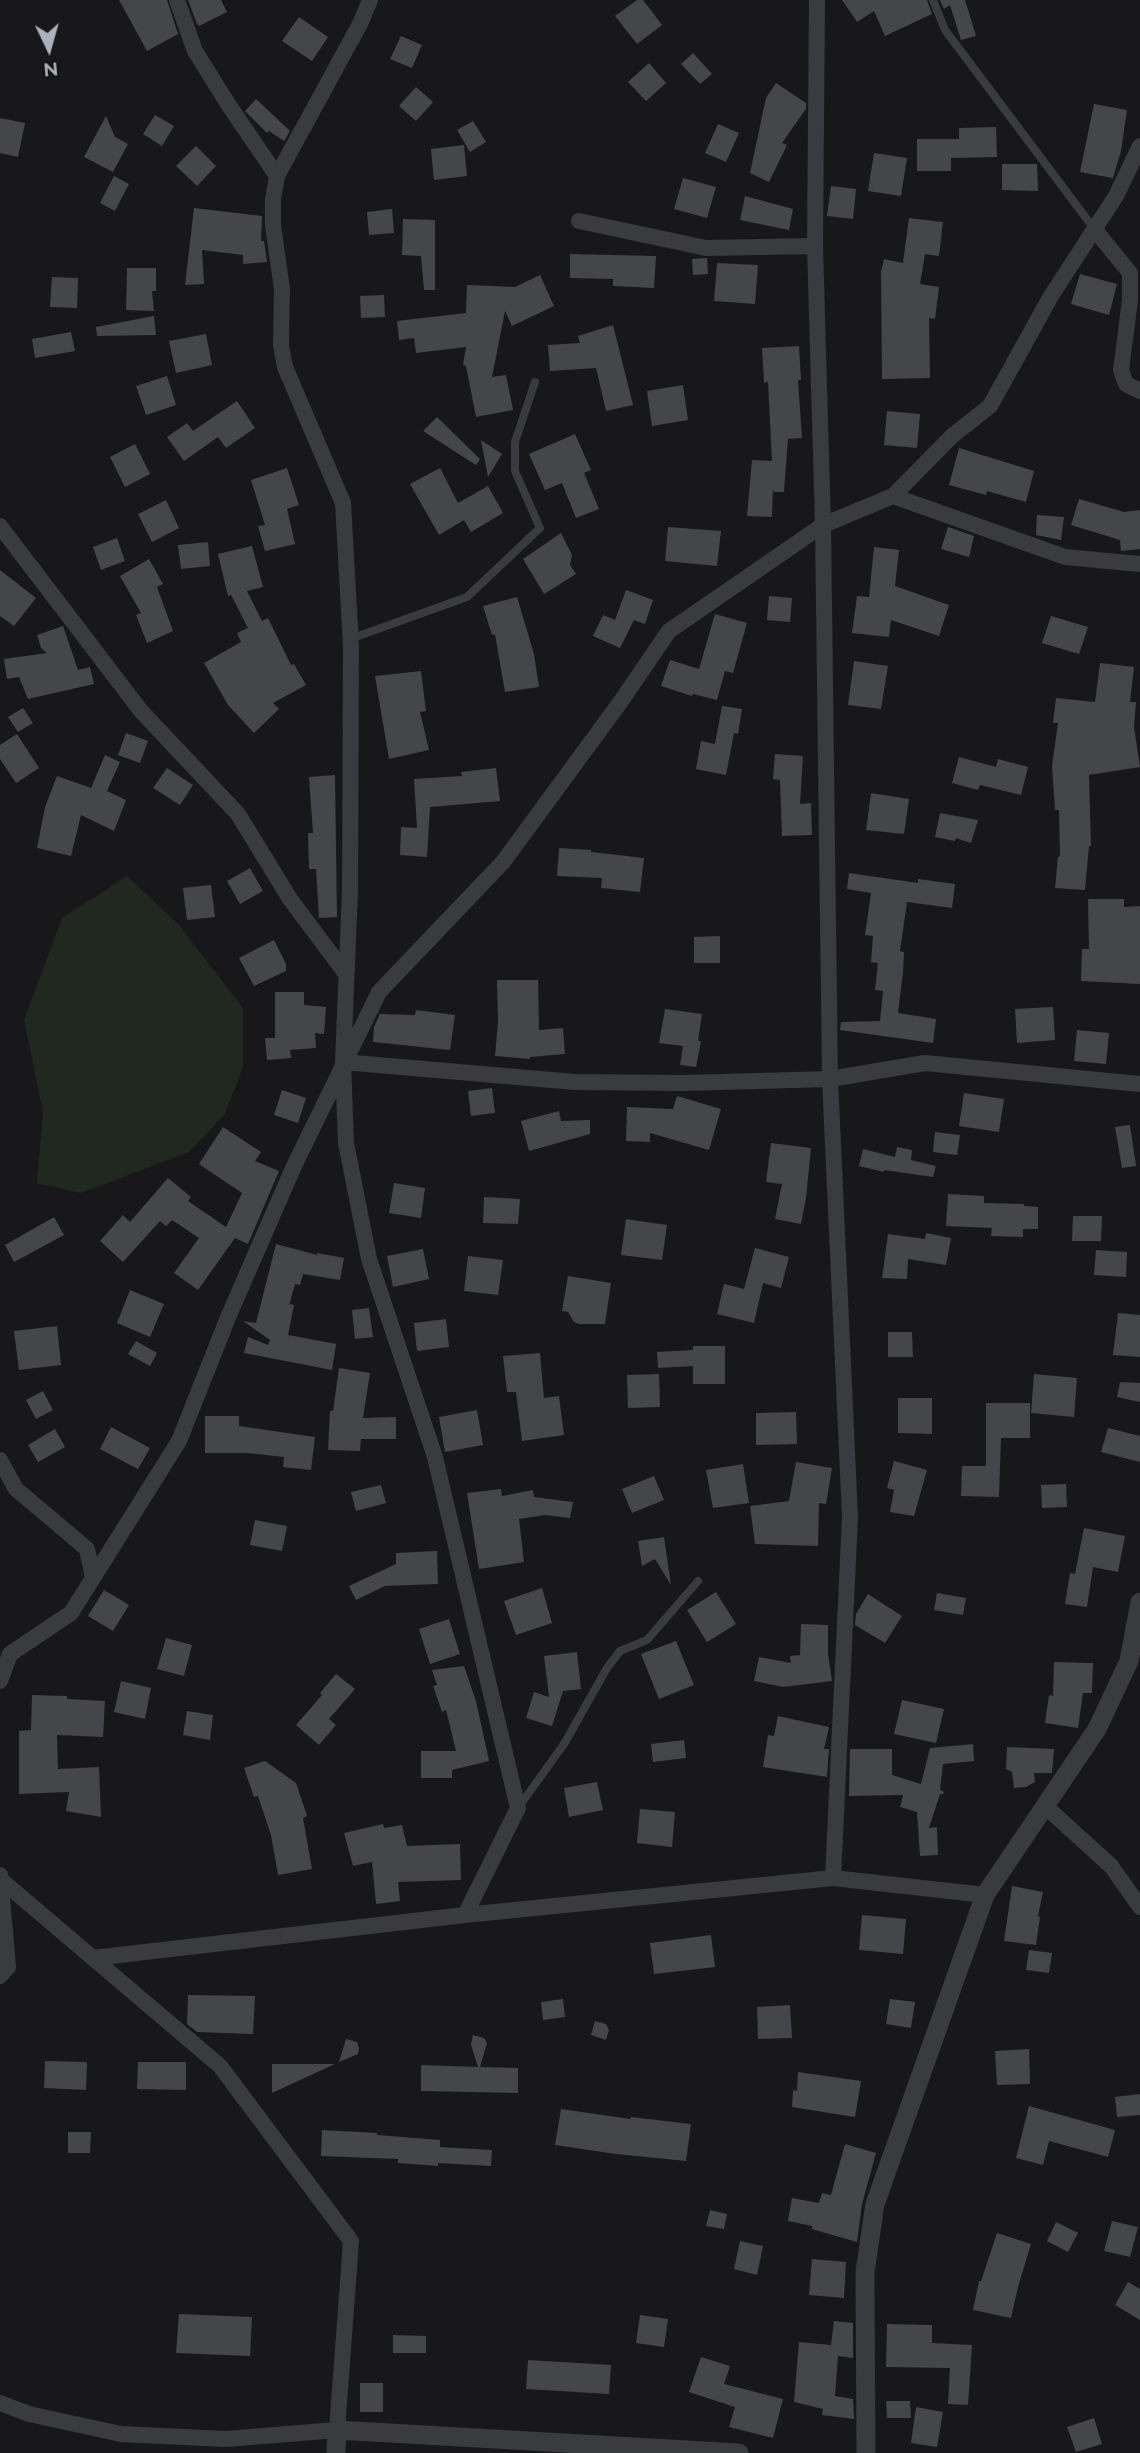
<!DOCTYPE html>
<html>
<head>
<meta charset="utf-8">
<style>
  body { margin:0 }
  #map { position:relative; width:1140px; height:2453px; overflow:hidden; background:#18181a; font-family:Raleway,sans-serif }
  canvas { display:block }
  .north { position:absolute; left:14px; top:14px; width:70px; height:70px; -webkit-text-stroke:5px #131315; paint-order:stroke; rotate:175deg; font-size:19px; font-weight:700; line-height:28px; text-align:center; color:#abb2b9 }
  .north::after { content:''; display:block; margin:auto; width:24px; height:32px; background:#abb2b9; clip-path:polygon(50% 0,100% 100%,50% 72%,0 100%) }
</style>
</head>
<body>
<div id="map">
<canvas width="1140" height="2453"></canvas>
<div class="north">N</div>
</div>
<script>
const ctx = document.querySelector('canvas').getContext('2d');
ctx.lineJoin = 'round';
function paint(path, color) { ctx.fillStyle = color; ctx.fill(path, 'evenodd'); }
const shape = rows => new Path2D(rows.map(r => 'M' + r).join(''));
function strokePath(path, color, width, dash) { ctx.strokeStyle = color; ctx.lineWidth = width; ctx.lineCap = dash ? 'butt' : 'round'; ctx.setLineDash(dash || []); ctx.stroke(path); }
paint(shape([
  [127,876,179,925,243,1008,243,1067,225,1114,189,1152,81,1193,37,1183,43,1112,24,1020,62,918]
]), '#202820');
paint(shape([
  [119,0,167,0,178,34,147,51],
  [188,0,221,0,227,12,199,26,197,24],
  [637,0,643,0,662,25,637,44,615,16],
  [842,0,927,0,932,14,885,36,874,11,857,22],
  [940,0,965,0,976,36,961,40,950,5,944,9],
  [299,17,328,37,312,61,282,41],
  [401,36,422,45,412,68,390,59],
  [693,53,712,74,700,84,681,64],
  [649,63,666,83,646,101,628,82],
  [776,83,806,103,806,109,782,143,787,145,769,182,750,173,766,98],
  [416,87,433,102,416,121,399,106],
  [256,99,290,131,284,141,269,131,267,133,245,111],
  [1094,104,1127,110,1121,151,1113,178,1080,172],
  [155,115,174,126,162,146,143,134],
  [106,116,115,137,128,144,113,172,84,157],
  [0,118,25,123,18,157,0,153],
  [473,121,486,142,470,152,457,130],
  [718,124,739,133,726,162,705,153],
  [996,127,997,157,951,158,951,171,917,171,917,139,959,139,959,128],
  [464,145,467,176,434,180,431,149],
  [196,146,216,166,197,186,176,166],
  [874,153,907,158,901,196,868,191],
  [1002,164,1037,164,1038,191,1002,190],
  [114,176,129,184,115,211,100,203],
  [683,178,716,187,707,218,674,209],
  [831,186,856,189,853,219,827,216],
  [745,196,793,209,789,230,740,220],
  [194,208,262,216,261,241,264,241,267,262,243,264,243,255,202,250,204,284,185,285],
  [392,209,394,233,369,235,367,212],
  [909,218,943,222,939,256,925,254,920,284,939,287,935,319,929,318,930,378,882,379,881,272,884,259,903,263],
  [403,219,435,220,435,290,424,290,421,256,402,255],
  [570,254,656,256,654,288,613,286,613,279,570,278],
  [707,258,708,274,693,275,692,259],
  [717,263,758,265,755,304,714,301],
  [127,268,156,268,156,291,152,291,154,311,126,310],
  [1080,274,1117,284,1109,315,1071,304],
  [540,275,554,306,512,326,505,311,492,377,506,375,513,410,476,417,466,366,463,365,466,347,416,353,414,338,399,340,397,321,466,313,467,285,515,287],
  [52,277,78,278,77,308,50,307],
  [384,295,385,317,361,318,360,296],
  [154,316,156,335,97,336,96,327],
  [613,325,633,405,606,411,596,368,550,371,548,345,580,343,578,336],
  [71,332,75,351,35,358,32,339],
  [206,334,212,365,176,373,169,341],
  [799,346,801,380,798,380,802,438,788,439,784,492,774,492,773,488,772,517,747,516,752,460,772,461,768,382,764,383,762,348],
  [167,376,176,405,146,415,136,386],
  [683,385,688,420,652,426,647,391],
  [237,401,255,428,226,448,218,437,184,461,167,437,187,423,193,431],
  [887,411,920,414,917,448,884,445],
  [437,417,480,459,476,465,423,431],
  [575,434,591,470,584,473,599,509,576,518,562,483,545,490,529,454],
  [481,440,502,454,488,477],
  [135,444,150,474,125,487,110,457],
  [959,448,1034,471,1026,502,987,491,986,495,949,485],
  [287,468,299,505,287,509,295,544,265,551,258,526,265,525,251,480],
  [440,468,458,503,488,486,503,513,471,532,464,520,439,535,410,484],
  [1079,499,1124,512,1140,510,1140,549,1121,551,1120,540,1071,525],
  [166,500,179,528,152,542,138,514],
  [1037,515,1064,517,1061,540,1036,535],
  [668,527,721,531,717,566,665,561],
  [948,527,974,536,969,557,941,549],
  [561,533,572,555,570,565,576,574,544,594,523,559],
  [117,538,125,561,101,570,93,547],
  [208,542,210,566,181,569,178,545],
  [252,546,263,587,247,591,262,621,268,618,291,665,294,664,306,685,273,703,279,709,254,733,228,705,204,663,241,642,237,633,248,628,231,595,228,596,218,554],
  [874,547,899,550,895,586,949,605,939,636,891,620,889,637,852,633,857,596,869,597],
  [149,559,163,584,157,587,173,631,147,643,136,615,141,613,120,576],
  [0,570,36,598,14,626,0,616],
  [626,590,653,600,645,624,634,620,620,648,593,636,603,615,615,620],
  [769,596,792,598,790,622,767,620],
  [517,597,534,654,539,687,505,692,495,634,492,635,483,606],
  [715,614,747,623,733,673,725,671,717,700,693,694,692,696,661,686,670,660,699,669],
  [1051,616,1088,627,1079,654,1042,643],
  [63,626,78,670,90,667,94,684,28,699,19,677,7,679,4,659,47,653,41,648,37,635],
  [854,661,888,666,881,709,848,705],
  [1100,663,1134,667,1130,702,1136,702,1134,727,1140,767,1089,775,1091,846,1089,846,1085,890,1055,888,1058,856,1060,857,1059,810,1055,810,1052,766,1058,723,1053,723,1056,698,1095,702],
  [421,671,426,711,420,712,429,750,389,759,375,676],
  [722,706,742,709,738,734,734,733,726,775,696,769,701,741,715,744],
  [23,708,33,723,18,732,8,717],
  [126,733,148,741,140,763,118,755],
  [17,734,39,768,16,783,0,759,0,745],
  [775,754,803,756,800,804,811,803,812,835,782,836,780,780,773,779],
  [105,755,120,762,107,791,126,800,114,831,81,815,71,856,37,848,45,807,57,776,91,788],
  [959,757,996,767,998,759,1028,767,1021,795,980,785,978,790,952,783],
  [167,768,193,785,180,805,153,788],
  [496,768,500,801,430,807,427,857,400,855,401,827,417,828,414,779,462,776,461,772],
  [335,775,337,917,319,918,316,869,309,869,308,833,313,833,309,777],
  [871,793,909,799,904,834,866,830],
  [940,813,978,820,971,843,956,838,955,841,935,837],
  [559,848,591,850,591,852,644,858,640,892,601,888,602,878,557,876],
  [250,868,263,891,240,904,227,881],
  [849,873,918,883,918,879,955,884,952,908,907,902,900,951,904,952,903,972,898,1013,936,1019,933,1043,840,1030,841,1022,880,1021,883,991,875,990,878,963,871,962,873,936,865,935,871,893,847,889],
  [211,885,215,917,187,920,183,888],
  [1088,899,1124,899,1124,907,1140,906,1140,984,1081,981,1082,949,1089,949],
  [720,936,720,963,694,963,694,937],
  [274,940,286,964,286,971,254,986,239,958],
  [497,980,538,980,539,1030,563,1028,565,1054,530,1057,530,1059,495,1056,498,1022],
  [275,992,304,992,304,1005,326,1007,324,1034,315,1033,316,1048,290,1050,291,1058,267,1060,265,1038,275,1038],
  [1053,1007,1055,1040,1017,1043,1015,1009],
  [665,1009,702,1014,698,1041,701,1041,696,1067,680,1065,683,1046,659,1043],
  [416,1010,455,1015,450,1050,373,1042,374,1027,380,1014,415,1015],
  [1077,1030,1109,1033,1106,1064,1074,1061],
  [492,1088,495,1113,471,1116,468,1091],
  [282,1090,306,1098,298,1123,274,1115],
  [964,1093,1004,1099,999,1132,959,1126],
  [677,1096,721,1109,709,1150,650,1133,650,1142,626,1141,627,1107,673,1109],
  [559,1111,561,1121,590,1120,590,1134,529,1151,521,1121],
  [1130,1125,1136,1166,1122,1168,1115,1127],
  [223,1127,261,1152,255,1161,279,1171,248,1244,235,1238,198,1290,174,1273,199,1238,172,1220,166,1226,160,1221,123,1262,100,1241,123,1215,130,1222,168,1178,191,1197,188,1201,226,1227,242,1193,199,1164],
  [935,1132,960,1135,957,1155,933,1152],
  [771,1143,811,1148,806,1198,801,1224,775,1219,782,1184,766,1182],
  [897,1147,912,1150,911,1160,936,1166,933,1177,884,1170,884,1172,859,1166,863,1149,895,1157],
  [394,1183,425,1188,421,1218,389,1213],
  [948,1194,984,1196,984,1203,1024,1204,1024,1206,1038,1207,1038,1229,1023,1229,1023,1237,991,1236,992,1228,946,1226],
  [484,1197,520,1199,518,1224,483,1223],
  [1073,1216,1102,1216,1101,1241,1072,1241],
  [54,1217,64,1235,14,1262,5,1245],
  [626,1219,667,1225,662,1260,621,1255],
  [926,1233,951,1238,946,1265,908,1259,907,1279,882,1278,888,1234,925,1239],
  [276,1244,317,1255,317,1253,344,1258,340,1280,303,1274,300,1285,295,1284,289,1306,290,1304,294,1305,288,1335,336,1344,332,1370,244,1353,248,1337,268,1345,270,1340,243,1321,256,1323],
  [755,1248,789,1257,781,1288,763,1283,754,1323,717,1314,724,1284,744,1289],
  [423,1249,429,1279,393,1287,387,1256],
  [1096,1250,1127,1252,1126,1277,1094,1275],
  [468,1256,503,1260,498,1295,464,1291],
  [568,1276,611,1283,605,1324,579,1324,574,1322,568,1312,562,1311],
  [130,1290,164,1304,150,1337,117,1323],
  [369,1308,373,1337,355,1339,352,1310],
  [1118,1313,1140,1315,1140,1357,1113,1355],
  [446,1319,449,1347,417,1351,414,1323],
  [57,1326,61,1365,19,1370,14,1331],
  [888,1332,912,1332,913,1357,888,1357],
  [136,1341,157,1353,150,1366,128,1354],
  [693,1346,725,1346,725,1384,693,1384,693,1366,658,1368,657,1352,693,1350],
  [540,1353,544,1398,559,1396,564,1435,522,1441,516,1392,507,1392,503,1356],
  [339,1368,370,1373,363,1418,396,1417,396,1439,361,1439,360,1451,328,1450,330,1411,333,1411],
  [659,1374,660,1407,628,1408,627,1375],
  [1034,1374,1077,1378,1074,1417,1031,1413],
  [1120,1382,1140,1383,1140,1402,1117,1397],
  [43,1391,53,1410,36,1419,26,1400],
  [898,1398,932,1398,932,1434,898,1433],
  [986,1403,1030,1403,1030,1438,1001,1438,999,1497,961,1496,962,1466,986,1466],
  [477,1410,483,1445,445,1452,439,1417],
  [796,1412,797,1444,756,1445,756,1413],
  [205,1416,239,1416,239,1426,315,1437,311,1470,283,1467,284,1457,247,1453,205,1453],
  [111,1427,150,1448,138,1469,100,1449],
  [1108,1428,1140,1436,1140,1462,1101,1452],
  [55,1429,65,1447,38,1462,28,1445],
  [894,1461,927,1470,914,1516,890,1512,894,1490,887,1488],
  [796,1462,832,1468,826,1504,819,1503,818,1546,755,1544,750,1506,789,1501],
  [743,1464,749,1503,713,1508,706,1470],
  [654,1476,664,1500,632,1513,622,1489],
  [1066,1484,1067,1507,1042,1508,1041,1485],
  [381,1485,386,1503,356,1511,351,1492],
  [501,1489,502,1496,533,1490,534,1497,573,1502,570,1518,545,1515,519,1519,524,1562,479,1569,467,1493],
  [255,1520,287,1526,282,1551,250,1545],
  [1084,1528,1125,1536,1118,1572,1093,1567,1087,1607,1065,1604,1070,1573,1075,1574],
  [664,1537,671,1585,655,1559,642,1566,638,1541],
  [437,1551,438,1584,385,1586,356,1600,349,1586,396,1564,396,1553],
  [542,1588,552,1623,516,1635,504,1601],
  [104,1590,129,1605,113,1631,88,1616],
  [716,1592,736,1624,707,1642,687,1610],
  [937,1593,966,1598,963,1615,934,1610],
  [868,1594,902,1616,885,1643,855,1625,856,1614],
  [449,1619,460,1654,430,1664,419,1629],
  [801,1624,828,1625,828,1654,832,1681,783,1687,754,1681,759,1657,791,1663,790,1656,800,1655],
  [166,1638,192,1645,184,1676,157,1669],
  [676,1641,694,1685,659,1699,641,1654],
  [577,1652,581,1689,563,1691,552,1726,526,1718,534,1692,549,1697,544,1656],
  [1054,1662,1093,1663,1092,1693,1083,1693,1078,1728,1045,1723,1049,1695,1053,1696],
  [464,1666,476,1701,489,1761,452,1770,452,1778,421,1778,421,1751,456,1751,446,1710,442,1712,433,1686,437,1685,432,1670],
  [336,1674,355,1689,329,1719,336,1725,319,1745,296,1725,322,1695,320,1693],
  [121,1681,151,1688,145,1719,114,1712],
  [32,1695,67,1696,67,1699,105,1701,103,1737,57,1735,58,1769,99,1767,101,1817,66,1811,69,1792,19,1794,19,1731,31,1730],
  [902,1700,944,1709,936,1743,894,1734],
  [187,1711,213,1715,210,1740,183,1735],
  [778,1716,829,1727,824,1749,829,1749,827,1777,763,1767,768,1735,774,1736],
  [684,1740,686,1758,653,1762,651,1744],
  [973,1744,974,1761,943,1764,940,1790,944,1792,943,1794,940,1794,929,1828,937,1827,938,1855,920,1856,917,1812,900,1807,903,1795,849,1796,850,1749,892,1749,892,1775,921,1784,930,1748],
  [1007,1747,1054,1749,1052,1773,1034,1773,1035,1782,1026,1787,1014,1788,1012,1772,1006,1769],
  [265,1761,296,1783,307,1816,303,1818,312,1869,278,1875,271,1835,258,1796,254,1797,244,1768],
  [597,1782,603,1810,569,1817,564,1788],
  [640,1809,675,1812,672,1847,637,1843],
  [383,1824,384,1828,402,1825,407,1846,460,1844,461,1880,398,1882,400,1901,376,1904,372,1862,353,1866,344,1833],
  [1012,1886,1043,1892,1038,1916,1040,1917,1036,1945,1004,1941],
  [862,1915,906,1919,903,1954,859,1950],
  [711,1935,715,1967,654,1974,650,1943],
  [1029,1950,1052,1953,1049,1973,1026,1970],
  [188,1995,255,1996,253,2034,197,2032,187,2024],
  [563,1999,565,2017,543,2020,541,2002],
  [890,1999,915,2002,911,2028,886,2024],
  [790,2005,792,2038,758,2039,757,2007],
  [595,2021,606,2024,609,2030,606,2040,591,2035],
  [473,2035,484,2038,487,2043,480,2067,518,2068,518,2093,421,2091,421,2065,478,2067,471,2045],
  [346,2039,357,2042,359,2048,358,2054,339,2062],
  [1029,2049,1030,2084,997,2085,995,2051],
  [45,2061,87,2062,86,2090,44,2088],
  [138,2062,186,2062,186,2090,137,2089],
  [272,2064,335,2064,272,2093],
  [798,2072,861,2081,855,2117,792,2107,793,2090,797,2091],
  [1140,2094,1140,2115,1117,2117,1115,2097],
  [1029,2106,1115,2130,1108,2157,1049,2141,1043,2165,1016,2158],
  [561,2109,630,2119,631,2117,691,2124,686,2161,616,2154,555,2145],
  [322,2130,377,2133,377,2135,440,2140,440,2147,492,2150,491,2166,438,2163,438,2166,398,2163,398,2159,321,2156],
  [68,2132,91,2132,90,2153,68,2153],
  [845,2144,876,2153,862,2204,857,2242,812,2229,812,2226,788,2221,792,2198,819,2203,822,2193,831,2195],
  [710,2210,727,2214,724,2229,706,2226],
  [1112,2221,1138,2227,1130,2257,1104,2251],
  [1056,2222,1078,2233,1068,2252,1047,2241],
  [997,2233,1031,2244,1018,2287,1011,2318,973,2310,979,2281,981,2281],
  [740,2241,763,2246,757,2275,734,2269],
  [812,2259,846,2262,844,2298,809,2295],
  [1128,2282,1140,2289,1140,2320,1115,2305],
  [179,2314,252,2317,250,2356,176,2353],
  [640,2315,668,2319,664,2347,636,2343],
  [834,2321,853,2323,853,2358,838,2356,835,2396,853,2399,854,2419,822,2415,823,2409,794,2402,799,2342,831,2345],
  [887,2324,932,2325,932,2343,972,2345,968,2405,948,2404,950,2368,886,2367],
  [393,2335,426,2336,426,2353,393,2353],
  [701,2357,730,2366,724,2384,783,2399,773,2438,729,2427,735,2407,689,2392],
  [528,2360,611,2365,609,2394,526,2389],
  [360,2383,383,2383,383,2412,360,2412],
  [886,2401,910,2401,911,2418,887,2418],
  [916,2407,943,2412,937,2447,911,2443],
  [1094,2418,1102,2444,1076,2452,1067,2427]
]), '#45464a');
strokePath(shape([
  [933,0,945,30,1095,230],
  [350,639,467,597,540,528,515,471,515,442,535,382],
  [518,1808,564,1744,607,1668,620,1651,647,1640,698,1581]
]), '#393b3f', 8);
strokePath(shape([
  [177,0,195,51,228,104,277,176],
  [370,0,361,22,277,176,273,200,273,226,282,289,281,345,285,367,343,503,351,646,350,891,343,1062,346,1143,369,1259,435,1457,518,1808,465,1915],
  [817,0,815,246,823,525,830,1079,850,1517,833,1878],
  [579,221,706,248,815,246],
  [1095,230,1130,273,1130,300,1121,370,1126,384,1140,391],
  [893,496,952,436,990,406,1051,296,1116,196,1140,146],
  [0,526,141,711,238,814,290,899,346,974],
  [343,1062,575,1082,684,1083,830,1079,925,1063,1140,1084],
  [0,1460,16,1489,87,1549,93,1578,71,1613,10,1654,0,1681],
  [93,1578,179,1441,229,1315,294,1166,379,992,503,862,619,704,669,631,823,525,893,496,1065,557,1140,564],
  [1045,1806,1111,1866,1140,1907],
  [0,1875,8,1967,0,1976],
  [0,1879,220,2066,351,2241,337,2430,226,2439,121,2434,29,2414,0,2403],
  [93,1958,465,1915,833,1878,985,1895]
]), '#393b3f', 16);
strokePath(shape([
  [336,2453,337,2430,739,2453],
  [866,2453,865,2272,875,2204,985,1895,1097,1729,1129,1661,1140,1602]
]), '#393b3f', 19);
</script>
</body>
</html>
